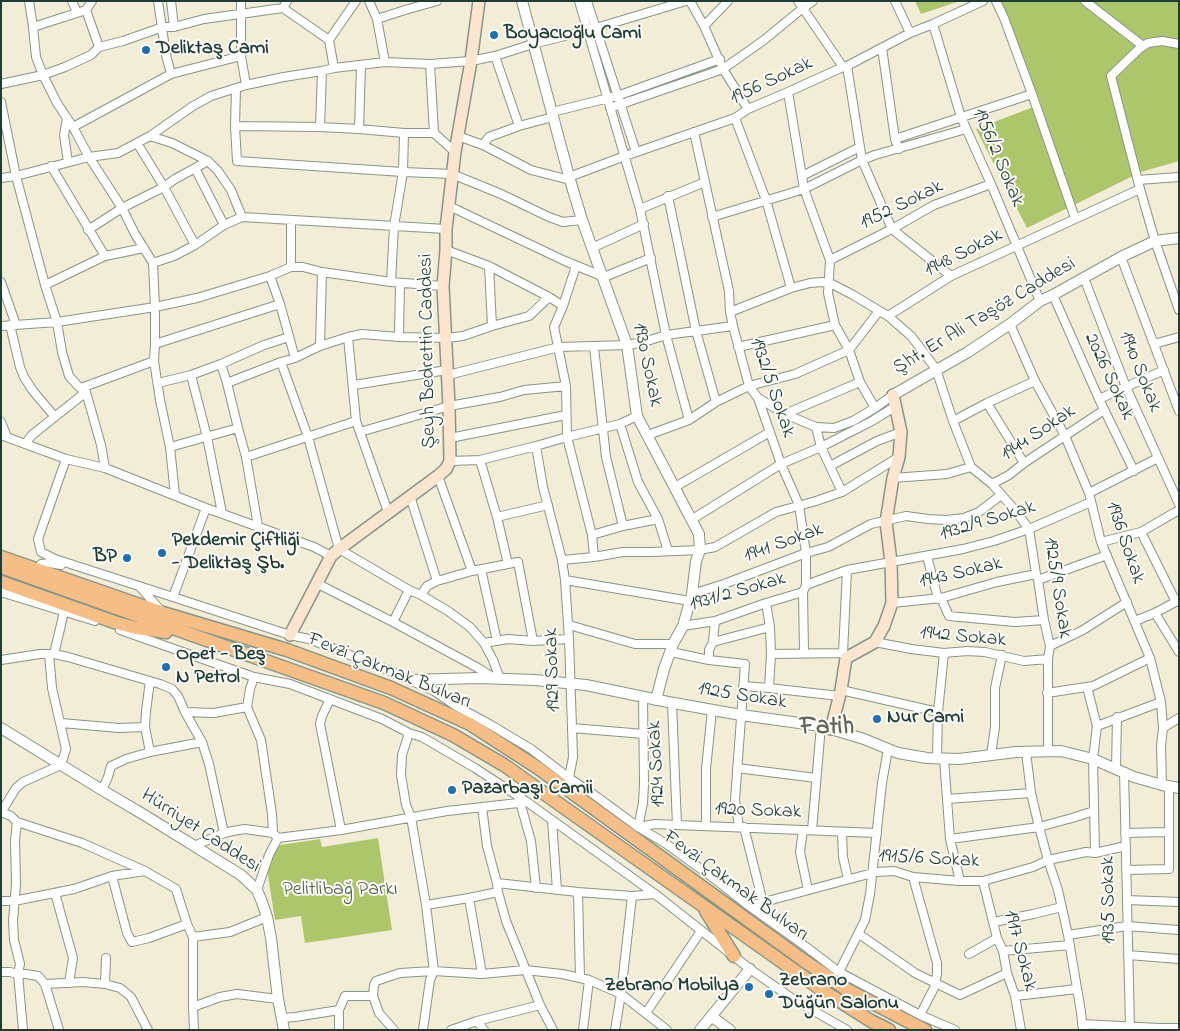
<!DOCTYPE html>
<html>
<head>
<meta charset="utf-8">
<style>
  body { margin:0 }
  #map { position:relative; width:1180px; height:1031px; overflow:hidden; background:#f2edd7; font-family:"Indie Flower",sans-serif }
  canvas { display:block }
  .frame { position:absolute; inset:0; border:2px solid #1f3d34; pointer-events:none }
</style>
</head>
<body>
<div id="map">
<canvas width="1180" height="1031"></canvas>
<div class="frame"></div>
</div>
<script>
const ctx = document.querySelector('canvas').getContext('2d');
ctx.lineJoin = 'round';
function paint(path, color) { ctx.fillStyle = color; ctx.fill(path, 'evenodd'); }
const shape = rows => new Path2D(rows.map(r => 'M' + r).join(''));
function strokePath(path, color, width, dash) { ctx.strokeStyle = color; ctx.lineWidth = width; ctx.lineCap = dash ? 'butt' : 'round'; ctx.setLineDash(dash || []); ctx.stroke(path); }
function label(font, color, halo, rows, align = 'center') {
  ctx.font = font + ' "Indie Flower",sans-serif'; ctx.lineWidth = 4; ctx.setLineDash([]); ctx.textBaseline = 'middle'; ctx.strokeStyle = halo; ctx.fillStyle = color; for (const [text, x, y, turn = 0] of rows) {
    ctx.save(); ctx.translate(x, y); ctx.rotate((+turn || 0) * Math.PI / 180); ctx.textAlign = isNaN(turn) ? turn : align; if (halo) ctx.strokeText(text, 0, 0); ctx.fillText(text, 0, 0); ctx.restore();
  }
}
paint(shape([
  [915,1,960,1,921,14],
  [1000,1,1179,1,1179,161,1141,172,1027,228,976,129,1041,104],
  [378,838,392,930,305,943,301,916,275,920,267,869,274,850,281,845,320,839,322,847]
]), '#aec66b');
const minor = shape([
  [29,1,33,27,36,57,43,75,57,103,73,127,89,157,122,208,135,234,153,263,155,307,155,344,154,361,160,400,170,447,175,495],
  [72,1,77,12],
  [158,1,166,55,171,74],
  [171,1,174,27],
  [241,1,241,56,246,85],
  [369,1,377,19,385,62],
  [579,1,640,209,666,335,689,420],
  [587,1,636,152],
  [690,1,704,26,723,69,748,109],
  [798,1,843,67],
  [895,1,910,33],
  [996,1,1004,18,1032,94,1075,218],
  [1085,1,1143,46],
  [283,8,329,40],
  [86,10,99,47],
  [377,19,405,10,437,1],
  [933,24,961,117,991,184,1040,301],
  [704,26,728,1],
  [33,27,86,10,92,1],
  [1179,44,1162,41,1148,43,1140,48,1111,76,1140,189,1155,241,1179,310],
  [882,48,895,139,899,149],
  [495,56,519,126],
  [430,64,434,133],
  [847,66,862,160,892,229,951,276],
  [334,68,329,40,356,1],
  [1,84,43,75,65,67,91,55,99,47,123,41,163,27,174,27,204,19,283,8,287,1],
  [236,89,235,126,237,161,403,172,452,174,501,194,549,217,563,222,582,220],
  [788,92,804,189,830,260,828,293,835,325,849,350,860,382,875,408],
  [1,102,16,176,45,285],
  [610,108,723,69,764,40,803,8,813,1],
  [552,112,617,96,720,59],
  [67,118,64,135,68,162],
  [735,118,766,200,791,288],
  [235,126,320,127,359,129,404,133,434,133,455,152],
  [73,127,171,74,241,56],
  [320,127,322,71],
  [359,129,361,65],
  [694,132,729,291,730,312,733,326,749,386,758,398,781,464,799,505,806,553,806,585,803,592,804,653],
  [150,136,172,143,208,161,218,171,231,190,242,217],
  [458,136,483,145,531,170,570,180],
  [895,139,1032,94],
  [137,143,164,187,195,245],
  [483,145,489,137,519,126,553,117],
  [51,166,105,256],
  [195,168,224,225],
  [802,176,860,147],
  [569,177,625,156,735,118,748,109,788,92,843,67,847,66,910,33,933,24,983,1],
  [1,178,16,176,89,157,118,153,150,136,193,106,211,96,246,85,284,77,322,71,334,68,385,62,430,64,471,61,495,56,533,44,596,28,686,1],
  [1138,180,1179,177],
  [668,196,696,331,716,402],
  [449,206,565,261,604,277,651,258],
  [640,209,705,182],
  [712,217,804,189,862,160,875,155,966,129],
  [88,230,122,208,164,187,175,179,208,161],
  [592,248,644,224],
  [446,250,489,266,549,297,563,306],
  [1121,257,1179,411],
  [830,260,892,229,934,205,991,184],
  [153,263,174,256,195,245,224,225,242,217,446,229],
  [489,266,492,326],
  [576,266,563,306,554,327,566,386,567,437,592,535,594,557],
  [291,267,291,220],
  [270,276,280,304,295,358],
  [1084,278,1126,387,1179,504],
  [1,282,16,325],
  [391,282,394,226,403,172,404,133],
  [1053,295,1099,399,1134,471],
  [730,312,791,288,810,283,822,282,832,284,853,295,888,316,911,336,936,369,953,421,971,467,992,484,1014,509,1029,529,1036,574,1038,580,1044,620,1050,646,1048,659,1048,752],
  [888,316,951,276,1140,189],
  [1010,324,1035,381,1065,436,1089,493,1101,542,1150,658,1161,702,1163,728,1161,746,1162,785],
  [10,325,20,367,24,377,33,391,55,417],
  [1,326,57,322,155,307,197,298,270,276,291,267,303,267,322,272,391,282,443,286],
  [348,337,356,421,388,512],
  [399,337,400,283],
  [155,344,280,304],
  [1154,344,1179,337],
  [320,346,322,272],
  [594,347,606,457,623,526],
  [738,347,835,325],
  [281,362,308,437,339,549,409,590,421,595,448,611,470,627,484,643,493,660,500,679],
  [221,364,264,345,289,337],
  [191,375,207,437,222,513],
  [448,375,559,347,627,345,644,342,666,335,733,326],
  [158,383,191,375,221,364,227,383,238,428,246,457,258,526],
  [227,383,281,362,295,358,320,346,348,337,362,334,399,337,446,338,463,336,492,326,529,316,549,297],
  [354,385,447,370],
  [81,388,154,361],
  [758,398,785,414,816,427,834,428,853,421,875,408,893,395],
  [1099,399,1164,370],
  [987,403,1024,463],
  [785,414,860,382],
  [953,421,987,403,1035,381],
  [1,422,7,437],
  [620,424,638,482,658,519,668,551],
  [816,427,821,447,842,492],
  [360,432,449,406,500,397,524,390,566,386],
  [1,435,66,459,105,468,206,508,314,547,331,556],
  [648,435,689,420,716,402,749,386,795,374,849,350,879,311],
  [450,438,566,415],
  [25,444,32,435,86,392],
  [536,446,543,487,562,560,565,580,569,639,573,757,569,778],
  [170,447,238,428],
  [246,457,356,421],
  [66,459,38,539,41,552,55,559,173,597,290,635,309,639,381,667,434,691,456,706,491,725,531,749,569,778,593,794,638,827,665,843,716,880,749,906,805,946,839,972,920,1015,955,1030],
  [480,460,497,517,508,564],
  [450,461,480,460,536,446,567,437,620,424,637,416],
  [830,466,877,441,901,432],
  [105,468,101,445,86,392,78,386,69,376,62,352,57,322,45,285,105,256,144,248],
  [438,476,472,571],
  [893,478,947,474,971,467],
  [992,484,1009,475,1024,463,1104,410],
  [675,487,770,432],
  [1089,493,1158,458],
  [410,496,437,581],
  [497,517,548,505],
  [691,520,781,464,821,447,872,421,896,406],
  [1141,532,1176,602],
  [592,535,623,526,658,519],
  [1101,542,1141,532,1179,510],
  [927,556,938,599],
  [562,560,594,557,623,552,651,552,700,550,715,547,776,512,816,501,842,492,899,457],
  [41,564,49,563,61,565],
  [481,569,497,641],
  [565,580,690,601],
  [1038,580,1107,555],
  [318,584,393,622,478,668,494,678],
  [806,585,847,570,963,549,994,541,1029,529,1091,502],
  [140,587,162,612],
  [1,592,95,621],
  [692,594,724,584,806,553,828,547,871,524,906,516,928,519,947,520,964,518,979,512,1001,495],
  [421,595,427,586,437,581,472,571,518,562,533,641],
  [173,597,206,508],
  [941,598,949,616,1015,622,1044,620],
  [766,603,770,627,771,654,769,688],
  [892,603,941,598,997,582,1036,574],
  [1155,613,1179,652],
  [1135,621,1155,613,1179,600],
  [393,622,409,590],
  [569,625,635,644,673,644],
  [683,626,715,621,766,603,803,592],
  [120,630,254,677,290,684,382,719,409,733,422,737,475,768,527,802,655,894,750,969,793,999,847,1030],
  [713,642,715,621],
  [875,642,911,649,944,653,967,651,985,652,1024,661,1048,659],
  [484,643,508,639,533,641,569,639],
  [1050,646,1083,630,1127,602],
  [671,652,709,660,745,664,735,800,739,827],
  [54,654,64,612],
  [771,654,843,653],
  [846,658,843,653,847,570],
  [1,660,40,654,54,654,68,657,160,684,172,689,178,696,185,712,202,742,209,764,224,833],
  [709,660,709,650,713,642,770,627],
  [254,677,250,689,247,707,261,740,272,814,273,833,278,838,269,855,257,890],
  [743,686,769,688,839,696],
  [1087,687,1097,726,1093,759,1095,853],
  [841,690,938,712],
  [1047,693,1093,686,1150,658],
  [643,697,644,784,643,803,638,827,655,824,677,825,877,833],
  [330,699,322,716,320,724,341,830],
  [672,703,677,825],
  [185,712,214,713,247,707],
  [61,723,119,728,145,727],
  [1097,726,1161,702],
  [572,728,644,734],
  [1163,728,1179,718],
  [409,733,402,755,401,775,406,805,411,817,426,905,434,971,430,980,423,1030],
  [150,752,145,727,146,711,150,681],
  [1026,752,1031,793,1039,827,1048,860,1058,890,1068,935,1081,1012,1083,1030],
  [991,755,995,727,995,688,1002,655],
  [937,758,938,712,944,653],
  [944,759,950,839,960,881],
  [737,768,816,778],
  [1116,769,1117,717],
  [1124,772,1130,1027],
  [102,790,108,777,111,766,126,759,150,752,202,742],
  [947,799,1031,793],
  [520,802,531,841,536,888],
  [482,807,487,846,497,883,498,892,506,921,540,1005,553,1030],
  [2,811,16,788,23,782,61,765,66,749,52,688,49,654],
  [1,812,11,816,17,822,82,843,145,871,176,889,187,924,193,937,193,1007,194,1030],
  [552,820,557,890],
  [17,822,15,840,16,884,13,921,14,940,20,964,18,974,23,1030],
  [706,826,706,769,712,710],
  [744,827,763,903],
  [803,830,800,852,808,890],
  [812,830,821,726],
  [842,832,843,857,848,879],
  [1125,833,1168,832],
  [278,838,341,830,447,811,527,802],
  [950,839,1039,827,1072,818,1094,811],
  [194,846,224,833,233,831,245,829,273,833],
  [1126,870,1169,869,1169,787],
  [112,876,127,933,132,942,149,938,187,924],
  [913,877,937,963,937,974,934,988,920,1015],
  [983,881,997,938,1003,951,1007,973,1015,996,1021,1030],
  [497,883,578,892,632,896,655,894],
  [578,892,580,978],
  [55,893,73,958,69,983],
  [469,898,482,974],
  [1127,900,1179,902],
  [1,901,14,901,74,889,112,876,145,871],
  [426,905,469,898,498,892],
  [749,906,876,872,894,871,913,877,960,881,983,881,1033,867,1048,860,1086,852,1095,853,1126,846],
  [994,922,1033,914,1062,907],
  [859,934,915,973,960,995,1007,973],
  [1068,935,1127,926,1179,930],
  [193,937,230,932,267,917],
  [1003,951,1070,945],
  [969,954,997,938],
  [1128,955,1179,959],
  [1,972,10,972,18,974,26,974,38,976,45,984,59,1030],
  [839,972,865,920,870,894,882,783,888,749],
  [45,984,83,982,105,984,120,988,131,997,148,1030],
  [105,984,106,958],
  [1015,996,1077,989],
  [193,1007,220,997,237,994,278,999],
  [646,1013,701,931],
  [282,1018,295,1017,339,1010],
  [477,1021,484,1030],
  [1082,1024,1159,1028,1179,1028],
  [339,1030,339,1010,345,996,373,996],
  [394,1030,379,1013,373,996,374,985,376,981,400,973,434,971,482,974,525,970,562,974,589,980,621,994,667,1030],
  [451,1030,477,1021,540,1005],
  [583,1030,589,980],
  [615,1030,621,994,632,896]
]);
const tertiary = shape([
  [522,1,570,180,582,220,627,345,637,416,699,534,700,550,696,561,692,594,683,626,673,644,664,669,656,700],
  [893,395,968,352,1010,324,1040,301,1053,295,1121,257,1155,241,1179,238],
  [411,680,478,678,535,680,586,685,668,702,741,715,821,726,864,739,898,753,927,758,959,759,1016,752,1061,751,1093,759,1134,777,1162,785,1179,788],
  [1,728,102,790,146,816,241,875,257,890,262,902,267,917,271,938,278,999,284,1030],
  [711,1016,730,1030],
  [700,1030,750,969]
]);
const secondary = shape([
  [290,635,331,556,339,549,438,476,446,469,450,461,449,406,443,286,446,250,446,229,455,152,471,61,479,1],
  [831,729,841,690,846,658,875,642,884,626,892,603,891,562,886,522,893,478,899,457,901,432,893,395]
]);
const primary = shape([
  [1,557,163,613,287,650,391,688,470,724,538,768,803,960,846,989,925,1030],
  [1,567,384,703,453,735,504,765,822,990,871,1021,889,1030],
  [1,582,117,623,136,628,166,632],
  [706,911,734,956]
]);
strokePath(minor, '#889586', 10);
strokePath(tertiary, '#889586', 12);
strokePath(secondary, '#889586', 14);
strokePath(primary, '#889586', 15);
strokePath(minor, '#fff', 8);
strokePath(tertiary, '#fff', 10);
strokePath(secondary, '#fbe5cf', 11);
strokePath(primary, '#f6be87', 12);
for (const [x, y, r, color] of [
  [494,35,5,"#1f6fb2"],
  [146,50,5,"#1f6fb2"],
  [162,553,5,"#1f6fb2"],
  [127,558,5,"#1f6fb2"],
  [166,667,5,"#1f6fb2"],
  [877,719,5,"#1f6fb2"],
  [452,790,5,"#1f6fb2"],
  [749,987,5,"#1f6fb2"],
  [769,994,5,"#1f6fb2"]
]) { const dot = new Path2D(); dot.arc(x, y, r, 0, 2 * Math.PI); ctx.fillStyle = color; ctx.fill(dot); strokePath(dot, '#fdfcf7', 2); }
label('bold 20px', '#1f3d34', '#fdfcf7', [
  ["Boyacıoğlu Cami",504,35],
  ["Deliktaş Cami",156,50],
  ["Pekdemir Çiftliği",172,542],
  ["- Deliktaş Şb.",172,565],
  ["BP",117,558,"right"],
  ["Opet - Beş",176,656],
  ["N Petrol",176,679],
  ["Nur Cami",887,719],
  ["Pazarbaşı Camii",462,790],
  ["Zebrano",779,982],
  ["Düğün Salonu",779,1005],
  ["Zebrano Mobilya",739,987,"right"]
], 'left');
label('20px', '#1f3d34', '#fdfcf7', [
  ["1956 Sokak",772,82,-25],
  ["1956/2 Sokak",997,158,67],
  ["1952 Sokak",902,206,-26],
  ["1948 Sokak",964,254,-27],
  ["Şht. Er Ali Taşöz Caddesi",985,317,-31],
  ["Şeyh Bedrettin Caddesi",429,351,-91],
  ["1930 Sokak",646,365,78],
  ["1940 Sokak",1139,372,68],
  ["2026 Sokak",1108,377,65],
  ["1932/5 Sokak",771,388,71],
  ["1944 Sokak",1039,434,-34],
  ["1932/9 Sokak",988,522,-17],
  ["1936 Sokak",1124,543,71],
  ["1941 Sokak",784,544,-20],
  ["1943 Sokak",961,574,-13],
  ["1925/9 Sokak",1056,588,81],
  ["1931/2 Sokak",738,593,-16],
  ["1942 Sokak",963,638,5],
  ["1929 Sokak",554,670,-92],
  ["Fevzi Çakmak Bulvarı",389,672,22],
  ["1925 Sokak",742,697,9],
  ["1924 Sokak",658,764,-93],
  ["1920 Sokak",758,812,2],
  ["Hürriyet Caddesi",200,832,33],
  ["1915/6 Sokak",929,860,3],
  ["Fevzi Çakmak Bulvarı",735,887,36],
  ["1935 Sokak",1110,900,-91],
  ["1917 Sokak",1019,951,75]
]);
label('20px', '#435f42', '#fdfcf7', [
  ["Pelitlibağ Parkı",340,891]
]);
label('bold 25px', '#616558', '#fdfcf7', [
  ["Fatih",827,729]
]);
</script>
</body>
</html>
